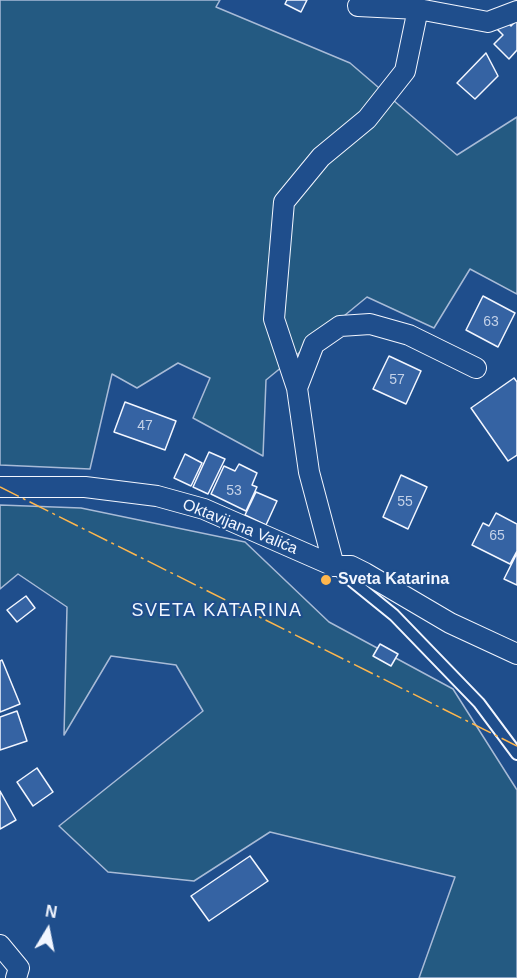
<!DOCTYPE html>
<html>
<head>
<meta charset="utf-8">
<style>
  body { margin:0 }
  #map { position:relative; width:517px; height:978px; overflow:hidden; background:#1f4e8c; font-family:Arial,sans-serif }
  canvas { display:block }
  .north { position:absolute; left:18px; top:900px; width:60px; height:60px; -webkit-text-stroke:4px #1f4e8c; paint-order:stroke; rotate:10deg; font-size:16px; font-weight:700; line-height:24px; text-align:center; color:#f2f6ff }
  .north::after { content:''; display:block; margin:auto; width:21px; height:27px; background:#f2f6ff; clip-path:polygon(50% 0,100% 100%,50% 72%,0 100%) }
</style>
</head>
<body>
<div id="map">
<canvas width="517" height="978"></canvas>
<div class="north">N</div>
</div>
<script>
const ctx = document.querySelector('canvas').getContext('2d');
ctx.lineJoin = 'round';
function paint(path, color) { ctx.fillStyle = color; ctx.fill(path, 'evenodd'); }
const shape = rows => new Path2D(rows.map(r => 'M' + r).join(''));
function strokePath(path, color, width, dash) { ctx.strokeStyle = color; ctx.lineWidth = width; ctx.lineCap = dash ? 'butt' : 'round'; ctx.setLineDash(dash || []); ctx.stroke(path); }
function label(font, color, halo, rows, align = 'center') {
  ctx.font = font + ' Arial,sans-serif'; ctx.lineWidth = 4.5; ctx.setLineDash([]); ctx.textBaseline = 'middle'; ctx.strokeStyle = halo; ctx.fillStyle = color; for (const [text, x, y, turn = 0] of rows) {
    ctx.save(); ctx.translate(x, y); ctx.rotate((+turn || 0) * Math.PI / 180); ctx.textAlign = isNaN(turn) ? turn : align; if (halo) ctx.strokeText(text, 0, 0); ctx.fillText(text, 0, 0); ctx.restore();
  }
}
const green = shape([
  [0,0,220,0,216,7,350,63,457,155,517,117,517,294,470,269,434,328,367,297,266,380,263,456,193,418,210,378,178,363,137,388,112,374,90,469,0,465,0,0],
  [0,505,81,508,245,542,329,622,453,689,517,790,517,978,419,978,455,877,270,832,194,881,108,872,59,826,203,711,176,665,111,656,64,735,67,607,18,574,0,589,0,505]
]);
paint(green, '#245a82');
strokePath(green, '#a8bbd7', 1.5);
const building = shape([
  [287,0,307,0,301,12,285,4,287,0],
  [504,19,511,26,517,20,517,50,509,59,494,44,503,35,496,28,504,19],
  [486,53,498,76,475,99,457,83,486,53],
  [483,296,515,313,498,347,466,330,483,296],
  [389,356,421,371,406,404,373,389,389,356],
  [514,378,517,382,517,455,508,461,471,408,514,378],
  [125,402,176,421,165,450,114,432,125,402],
  [209,452,225,459,208,494,193,487,209,452],
  [185,454,202,463,191,486,174,478,185,454],
  [239,464,257,473,252,485,257,487,246,511,211,494,224,466,235,471,239,464],
  [401,475,427,487,408,529,383,517,401,475],
  [256,492,277,501,266,525,245,515,256,492],
  [496,513,517,524,517,551,510,564,472,545,483,523,489,526,496,513],
  [517,553,517,585,504,579,517,553],
  [26,596,35,608,17,622,7,610,26,596],
  [380,644,398,654,391,666,373,656,380,644],
  [2,660,20,704,0,712,0,661,2,660],
  [17,711,27,741,0,750,0,717,17,711],
  [37,768,53,792,33,806,17,782,37,768],
  [0,791,16,820,0,829,0,791],
  [250,856,268,881,209,921,191,896,250,856]
]);
paint(building, '#3563a3');
strokePath(building, '#f2f6ff', 1.5);
const service = shape([
  [336,568,394,615,479,703,517,754]
]);
const minor = shape([
  [358,6,418,9,488,22,517,11],
  [297,388,274,319,284,202,321,157,367,119,405,71,418,9],
  [0,487,85,487,157,496,204,509,334,566,351,566,365,573,450,623,517,654],
  [334,566,309,472,297,388,314,344,340,326,370,324,409,335,476,368],
  [0,945,19,968,16,978]
]);
strokePath(service, '#f2f6ff', 14);
strokePath(minor, '#f2f6ff', 22);
strokePath(service, '#1f4e8c', 10);
strokePath(minor, '#1f4e8c', 20);
strokePath(shape([
  [0,487,517,746]
]), '#ffb74d', 1.5, [21, 4.5, 3, 4.5]);
for (const [x, y, r, color] of [
  [326,580,6,"#ffb74d"]
]) { const dot = new Path2D(); dot.arc(x, y, r, 0, 2 * Math.PI); ctx.fillStyle = color; ctx.fill(dot); strokePath(dot, '#1f4e8c', 2); }
label('14px', '#c3d1e8', null, [
  ["63",491,322],
  ["57",397,380],
  ["47",145,426],
  ["53",234,491],
  ["55",405,502],
  ["65",497,536]
]);
label('16px', '#f2f6ff', '#1f4e8c', [
  ["Oktavijana Valića",240,527,22]
]);
label('bold 16px', '#f2f6ff', '#1f4e8c', [
  ["Sveta Katarina",338,580]
], 'left');
ctx.letterSpacing = '1.5px';
label('18px', '#f2f6ff', '#1f4e8c', [
  ["SVETA KATARINA",217,611]
]);
ctx.letterSpacing = '0px';
</script>
</body>
</html>
